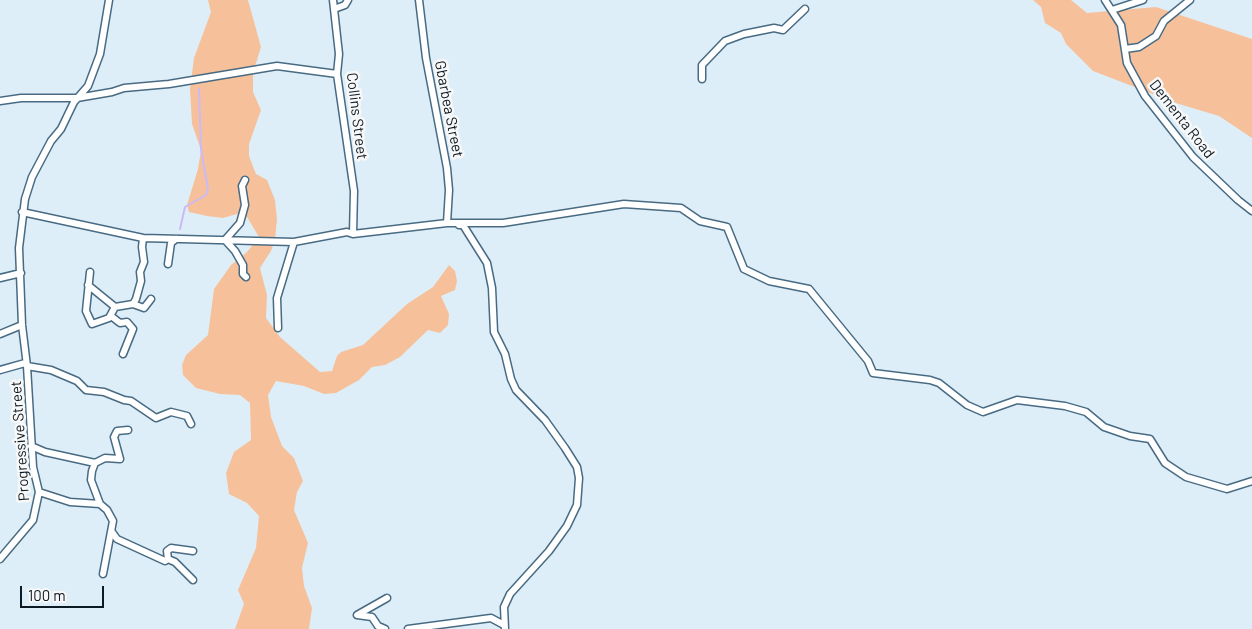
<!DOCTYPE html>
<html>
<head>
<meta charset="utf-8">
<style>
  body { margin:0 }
  #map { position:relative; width:1252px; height:629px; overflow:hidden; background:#deeef8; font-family:Barlow,sans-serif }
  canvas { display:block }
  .scale { position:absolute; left:20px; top:586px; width:84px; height:22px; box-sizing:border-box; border:2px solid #0b1a23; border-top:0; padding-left:6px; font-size:15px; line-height:18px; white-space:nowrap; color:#0b1a23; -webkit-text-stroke:4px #f8f8f8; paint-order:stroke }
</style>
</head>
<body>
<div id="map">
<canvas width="1252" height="629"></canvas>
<div class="scale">100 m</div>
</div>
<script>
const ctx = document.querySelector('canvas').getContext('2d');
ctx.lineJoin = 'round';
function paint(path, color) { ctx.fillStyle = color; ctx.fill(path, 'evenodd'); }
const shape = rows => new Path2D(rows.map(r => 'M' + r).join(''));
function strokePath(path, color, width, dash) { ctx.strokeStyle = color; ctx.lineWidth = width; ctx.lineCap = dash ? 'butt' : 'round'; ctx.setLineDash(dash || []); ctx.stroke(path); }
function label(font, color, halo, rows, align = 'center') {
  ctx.font = font + ' Barlow,sans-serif'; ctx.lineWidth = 5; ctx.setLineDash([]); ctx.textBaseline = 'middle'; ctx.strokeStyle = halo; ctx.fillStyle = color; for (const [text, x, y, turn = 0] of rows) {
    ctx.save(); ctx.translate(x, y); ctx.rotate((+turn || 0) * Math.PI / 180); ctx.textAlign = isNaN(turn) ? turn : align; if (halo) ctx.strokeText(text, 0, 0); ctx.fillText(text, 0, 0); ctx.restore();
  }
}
paint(shape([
  [208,0,248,0,261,47,253,73,253,92,261,110,249,144,249,156,256,174,267,180,275,200,277,219,275,240,271,251,260,268,267,295,266,318,280,337,320,372,332,371,337,356,341,352,363,345,407,304,433,287,449,265,455,271,457,281,455,290,441,296,449,314,448,325,440,333,428,330,400,357,385,365,372,367,359,380,336,393,324,394,304,386,276,381,268,395,271,417,282,446,294,458,303,481,297,492,294,510,308,543,302,568,304,586,312,608,309,629,235,629,244,604,238,590,256,548,259,516,247,503,229,494,226,473,234,452,251,440,250,403,240,395,220,394,196,388,183,375,182,365,186,355,208,335,214,289,231,265,247,252,259,237,247,217,237,214,223,218,207,216,189,212,187,205,198,169,201,150,192,124,190,89,194,58,211,12],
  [1033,0,1071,0,1087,13,1156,7,1252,39,1252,138,1219,116,1179,104,1093,71,1066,44,1061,33,1045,23,1041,7]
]), '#f6c19a');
strokePath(shape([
  [180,229,185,207,206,195,208,189,201,149,199,89]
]), '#cbbaf5', 2);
const minor = shape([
  [333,0,339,54,337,74,354,191,353,234],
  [419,0,426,58,447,168,449,190,447,223],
  [1105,0,1121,25,1127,63,1145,96,1193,157,1238,200,1252,211],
  [334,9,345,5,348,0],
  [1112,10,1143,0],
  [1125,49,1139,47,1156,36,1164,21,1190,0],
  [702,79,702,65,725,41,744,34,774,28,783,30,805,9],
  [0,101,21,98,77,98,112,92,124,88,169,84,277,66,337,74],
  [245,180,242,186,245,205,240,223,225,240,235,251,243,265,243,274,246,277],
  [22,212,143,238,294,242,347,232,353,234,447,223,503,223,624,204,681,208,700,221,727,227,744,269,769,281,809,289,868,361,873,373,930,380,939,383,967,405,983,412,1017,400,1065,406,1086,412,1104,427,1130,436,1150,439,1165,463,1186,477,1227,489,1252,481],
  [459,225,463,225,487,263,492,288,494,332,505,354,511,379,516,390,545,420,565,448,577,467,579,478,577,505,567,526,549,551,510,594,504,607,505,629],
  [168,264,171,243,176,239],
  [90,272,86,311,92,324,109,318,115,307,133,304,136,299,141,281,140,272,144,262,142,247,143,238],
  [0,278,21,273],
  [88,285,115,307],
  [133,304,144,308,151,299],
  [111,316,120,323,127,322,133,329,123,354],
  [278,328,277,298,294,242],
  [0,334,22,325],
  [27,366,51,370,77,381,86,390,104,392,124,400,131,401,156,418,171,412,187,416,191,424],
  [0,370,25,363],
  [31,446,45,452,95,463],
  [39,492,70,502,100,504,107,510,113,521,103,574],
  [100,504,91,480,92,471,95,463,105,458,120,459,114,437,117,431,128,430],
  [112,532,117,539,165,561,168,559,175,562,193,580],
  [0,559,33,520,39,492,33,467,27,366,22,325,19,248,25,199,32,177,51,141,61,129,74,102,88,86,100,54,109,0],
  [168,559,167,551,171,548,193,551],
  [385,629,378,626,372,617,357,615,387,598],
  [408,629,491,618,504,625]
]);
strokePath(minor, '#486b83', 9);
strokePath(minor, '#fff', 6);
label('15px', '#0b1a23', '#f8f8f8', [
  ["Gbarbea Street",449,109,79],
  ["Collins Street",357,116,83],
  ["Dementa Road",1182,119,52],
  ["Progressive Street",20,441,-94]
]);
</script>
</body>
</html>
